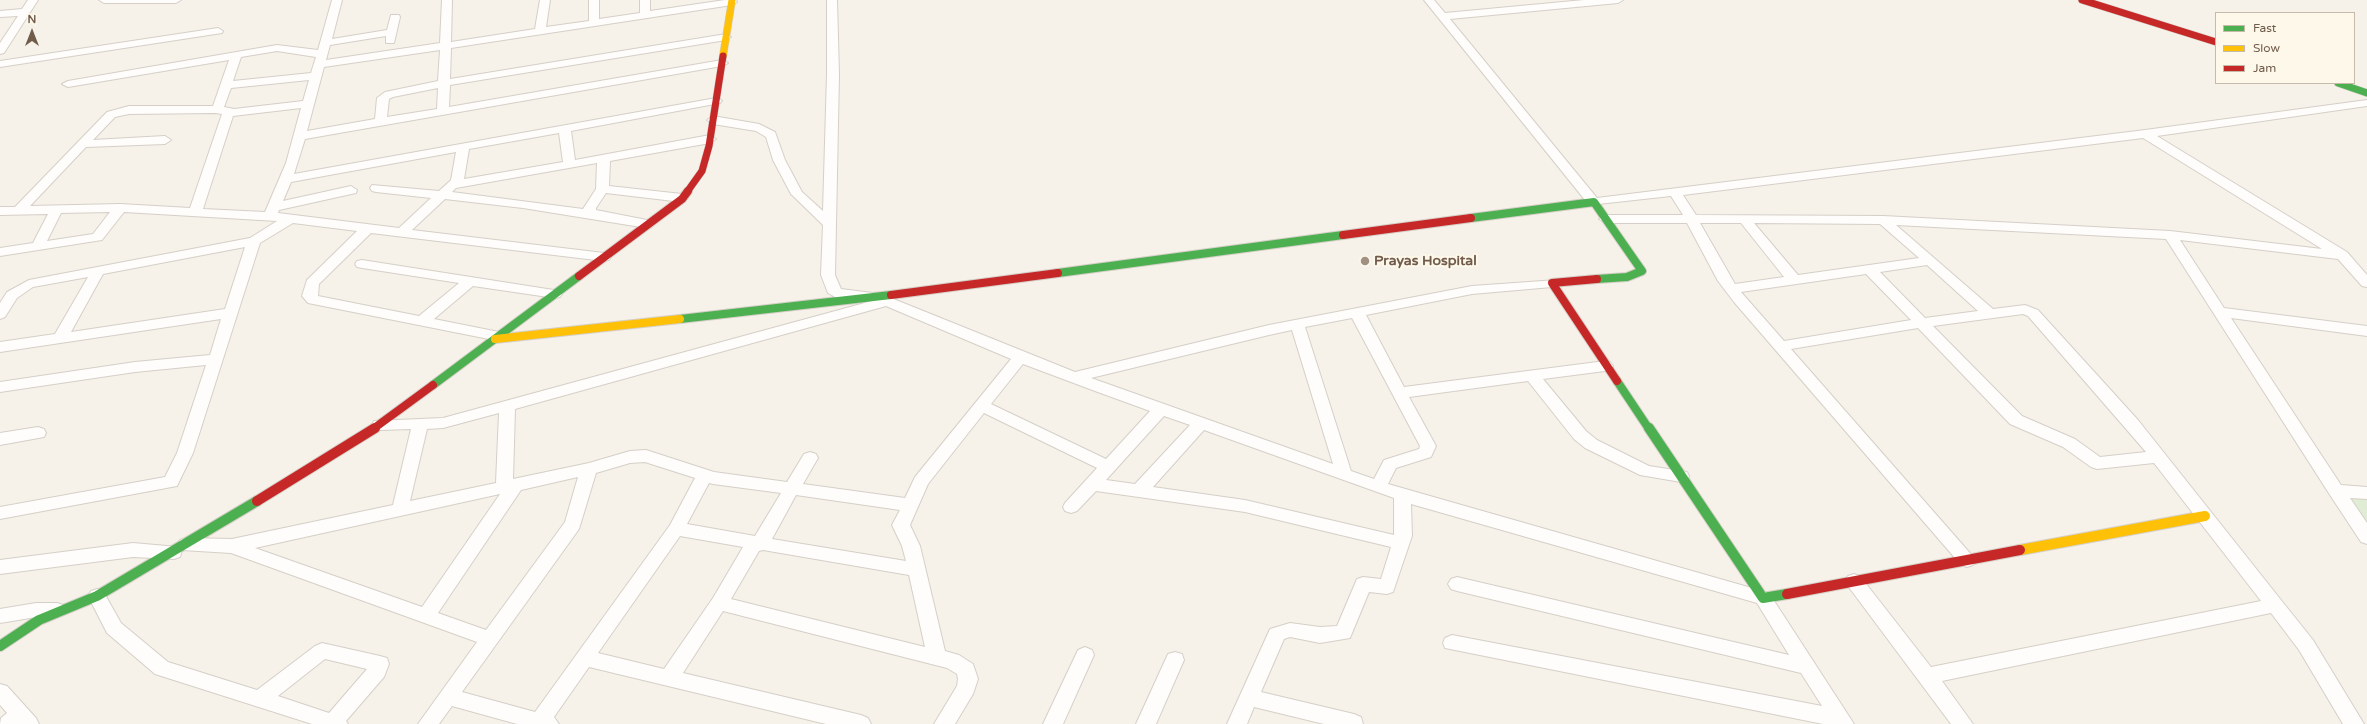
<!DOCTYPE html>
<html>
<head>
<meta charset="utf-8">
<style>
  body { margin:0 }
  #map { position:relative; width:2367px; height:724px; overflow:hidden; background:#f6f2e9; font-family:"Varela Round",sans-serif }
  canvas { display:block }
  .legend { position:absolute; left:2215px; top:12px; width:140px; height:72px; box-sizing:border-box; background:#fef8ea; border:1px solid #c6baab; margin:0; padding:5px 7px; list-style:none; font-size:12px; color:#715c4c }
  .legend li { display:flex; align-items:center; gap:8px; height:20px }
  .legend b { width:20px; border:1px solid #c6baab }
  .north { position:absolute; left:12px; top:12px; width:40px; height:40px; -webkit-text-stroke:3px #fef8ea; paint-order:stroke; rotate:0deg; font-size:11px; font-weight:700; line-height:16px; text-align:center; color:#715c4c }
  .north::after { content:''; display:block; margin:auto; width:14px; height:18px; background:#715c4c; clip-path:polygon(50% 0,100% 100%,50% 72%,0 100%) }
</style>
</head>
<body>
<div id="map">
<canvas width="2367" height="724"></canvas>
<ul class="legend">
<li><b style="height:5px;background:#4caf50"></b>Fast</li>
<li><b style="height:5px;background:#ffc107"></b>Slow</li>
<li><b style="height:5px;background:#c62828"></b>Jam</li>
</ul>
<div class="north">N</div>
</div>
<script>
const ctx = document.querySelector('canvas').getContext('2d');
ctx.lineJoin = 'round';
function paint(path, color) { ctx.fillStyle = color; ctx.fill(path, 'evenodd'); }
const shape = rows => new Path2D(rows.map(r => 'M' + r).join(''));
function strokePath(path, color, width, dash) { ctx.strokeStyle = color; ctx.lineWidth = width; ctx.lineCap = dash ? 'butt' : 'round'; ctx.setLineDash(dash || []); ctx.stroke(path); }
function label(font, color, halo, rows, align = 'center') {
  ctx.font = font + ' "Varela Round",sans-serif'; ctx.lineWidth = 4; ctx.setLineDash([]); ctx.textBaseline = 'middle'; ctx.strokeStyle = halo; ctx.fillStyle = color; for (const [text, x, y, turn = 0] of rows) {
    ctx.save(); ctx.translate(x, y); ctx.rotate((+turn || 0) * Math.PI / 180); ctx.textAlign = isNaN(turn) ? turn : align; if (halo) ctx.strokeText(text, 0, 0); ctx.fillText(text, 0, 0); ctx.restore();
  }
}
paint(shape([
  [2339,495,2367,498,2367,534]
]), '#e1ecd5');
const street = shape([
  [28,0,38,0,4,53,0,54,0,43,18,16,0,17,0,11,22,9,28,0],
  [99,0,181,0,176,3,104,3,99,0],
  [332,0,342,0,332,39,387,30,391,15,399,15,400,17,394,43,386,43,386,36,330,45,326,60,440,43,442,0,452,0,451,42,535,29,540,0,550,0,546,27,589,21,589,0,599,0,599,19,640,13,640,0,650,0,650,11,725,0,736,0,737,2,732,5,451,48,450,79,726,34,731,37,726,40,450,85,449,107,722,60,728,63,722,66,305,139,294,174,716,98,720,99,722,101,720,103,571,131,575,160,710,135,716,139,710,143,610,161,609,186,682,194,688,198,682,202,606,193,596,208,596,210,652,221,654,224,652,227,647,228,523,208,445,199,412,230,604,253,609,254,611,257,609,260,604,261,371,233,319,284,318,296,419,316,459,283,362,268,357,267,355,264,357,261,362,260,560,291,562,294,560,297,555,298,473,286,434,319,504,333,506,336,504,339,499,341,308,303,302,296,307,280,357,231,293,223,260,243,193,453,177,486,0,519,0,507,165,477,177,453,206,365,135,372,0,392,0,382,135,362,210,355,221,319,0,352,0,342,55,334,88,277,33,287,17,298,5,317,0,319,0,303,7,292,29,280,250,238,277,221,124,212,102,240,0,256,0,248,33,243,48,214,0,215,0,207,15,207,107,112,129,106,213,106,229,60,68,87,62,84,68,81,277,45,318,50,332,0],
  [440,50,438,81,385,92,377,98,375,119,307,131,324,67,440,50],
  [277,51,316,57,311,73,233,81,241,57,277,51],
  [309,80,303,101,234,109,224,107,231,88,309,80],
  [438,88,437,109,387,117,389,99,393,97,438,88],
  [301,108,286,163,265,212,203,209,233,116,301,108],
  [215,113,222,114,190,208,120,204,30,206,86,147,165,144,171,140,165,136,93,140,115,117,129,114,215,113],
  [559,133,563,162,464,179,469,149,559,133],
  [456,152,451,180,439,191,372,185,370,188,372,191,376,192,431,198,399,228,278,213,279,210,356,193,357,190,351,186,283,201,291,182,456,152],
  [597,163,596,189,583,209,452,192,456,188,597,163],
  [110,212,93,234,47,241,61,213,110,212],
  [245,247,225,309,71,332,103,274,245,247],
  [827,0,837,0,839,74,835,275,841,289,881,294,1075,372,1269,325,1472,286,1557,280,1559,283,1552,287,1472,294,1366,315,1404,387,1605,361,1610,362,1613,366,1610,370,1605,371,1543,379,1586,431,1597,440,1649,466,1687,472,1689,476,1687,480,1681,482,1640,475,1585,448,1574,439,1528,381,1409,397,1436,446,1431,457,1396,468,1388,484,1769,593,1854,724,1823,724,1445,648,1443,643,1445,638,1452,635,1822,706,1801,673,1457,591,1451,589,1448,584,1451,579,1457,577,1789,655,1757,603,1411,504,1412,536,1393,592,1387,594,1369,592,1350,638,1320,643,1290,637,1284,639,1261,692,1354,714,1361,717,1363,724,1324,724,1254,707,1247,724,1227,724,1270,629,1290,623,1320,627,1337,626,1357,579,1363,577,1381,579,1391,547,1245,512,1096,491,1077,511,1071,513,1065,511,1063,507,1065,503,1097,468,984,413,928,484,910,525,920,546,945,651,959,655,973,664,978,679,973,694,955,724,934,724,957,686,958,679,957,674,947,668,723,611,683,673,861,715,868,718,871,724,826,724,589,667,554,717,559,724,517,724,452,706,439,724,418,724,477,642,231,553,182,550,180,557,174,559,133,557,0,574,0,560,133,543,178,547,180,540,186,538,232,539,393,505,411,429,380,430,374,429,372,425,374,421,443,418,872,301,835,297,828,293,821,275,823,225,791,194,773,160,766,137,756,131,713,124,707,120,713,116,759,124,775,132,785,160,802,192,823,211,827,74,827,0],
  [886,306,1011,359,915,477,905,498,803,484,818,458,816,454,810,452,804,454,787,482,714,472,646,450,630,451,589,463,513,479,515,409,886,306],
  [1352,318,1420,446,1419,449,1384,460,1374,479,1351,471,1305,327,1352,318],
  [1292,330,1333,464,1091,378,1269,335,1292,330],
  [1023,364,1095,391,1150,411,1106,459,991,404,1023,364],
  [499,413,496,483,410,501,427,429,443,428,499,413],
  [1164,416,1190,425,1135,484,1106,480,1164,416],
  [1204,430,1394,498,1394,535,1245,500,1153,487,1204,430],
  [645,462,695,478,670,525,535,712,462,692,579,529,596,473,630,463,645,462],
  [578,477,565,522,486,630,438,613,521,490,578,477],
  [709,483,713,484,781,493,755,536,687,524,709,483],
  [500,494,422,607,255,548,500,494],
  [796,495,900,510,892,525,902,546,906,561,772,539,796,495],
  [680,536,743,547,713,598,664,669,598,653,680,536],
  [763,550,909,575,925,647,731,599,759,551,763,550],
  [1424,0,1434,0,1445,13,1584,0,1623,0,1618,3,1450,19,1597,198,2145,130,2367,100,2367,106,2157,136,2347,252,2367,275,2367,287,2362,286,2338,259,2180,240,2224,308,2367,326,2367,336,2231,318,2341,485,2367,487,2367,499,2350,498,2367,523,2367,544,2361,542,2330,495,2166,239,1896,225,1993,309,2025,305,2038,310,2138,420,2281,600,2313,640,2364,724,2343,724,2299,650,2271,613,1942,681,1973,724,1951,724,1848,586,1845,581,1848,576,1854,574,1860,576,1931,667,2261,601,2154,463,2097,469,2091,467,2063,447,2010,424,1918,328,1791,349,1976,560,1973,565,1967,567,1961,565,1734,302,1718,281,1687,223,1606,223,1599,219,1606,215,1683,215,1671,196,1589,205,1424,0],
  [2143,138,2322,249,2170,231,1883,216,1696,215,1683,195,2143,138],
  [1700,223,1741,223,1784,277,1735,284,1700,223],
  [1754,223,1880,224,1919,258,1798,275,1754,223],
  [1927,265,1978,311,1925,318,1880,272,1927,265],
  [1866,274,1911,320,1784,341,1741,292,1866,274],
  [2023,314,2028,316,2146,452,2100,457,2075,439,2022,416,1933,326,2023,314],
  [218,28,223,31,222,33,0,67,0,61,218,28],
  [38,427,44,429,46,433,44,437,0,445,0,433,38,427],
  [97,589,103,591,121,623,168,662,257,690,315,646,322,643,380,656,387,658,389,664,384,677,346,721,348,724,312,724,155,674,107,633,88,596,91,591,97,589],
  [325,659,367,669,329,713,278,696,325,659],
  [36,603,57,603,63,605,66,610,63,615,57,617,36,617,0,623,0,609,36,603],
  [1085,647,1092,650,1094,655,1063,724,1043,724,1078,650,1085,647],
  [1175,652,1182,654,1184,660,1156,724,1136,724,1168,654,1175,652],
  [0,684,7,686,36,718,39,724,0,724,1,718,7,713,0,705,0,684]
]);
const fastFar2 = shape([
  [2338,83,2367,93]
]);
const fastFar1 = shape([
  [1471,218,1594,202,1642,271,1627,277,1597,279],
  [1058,273,1343,235],
  [680,319,891,295],
  [1617,381,1649,429],
  [433,385,579,276]
]);
const fast = shape([
  [1649,428,1763,598,1787,594],
  [0,646,39,620,97,596,257,501]
]);
const slowFar2 = shape([
  [723,56,732,0]
]);
const slowFar1 = shape([
  [495,339,680,319]
]);
const slow = shape([
  [2020,550,2205,516]
]);
const jamFar2 = shape([
  [2082,0,2216,42],
  [687,192,702,171,709,146,723,56]
]);
const jamFar1 = shape([
  [1343,235,1471,218],
  [579,276,682,199,688,191],
  [1597,279,1552,283,1617,381],
  [891,295,1058,273],
  [373,429,433,385]
]);
const jam = shape([
  [257,501,375,428],
  [1787,594,2020,550]
]);
strokePath(street, '#d5cfc7', 2);
strokePath(fastFar2, '#d5cfc8', 8);
strokePath(fastFar1, '#d5cfc8', 10);
strokePath(fast, '#d5cfc8', 12);
strokePath(slowFar2, '#d5cfc8', 8);
strokePath(slowFar1, '#d5cfc8', 10);
strokePath(slow, '#d5cfc8', 12);
strokePath(jamFar2, '#d5cfc8', 8);
strokePath(jamFar1, '#d5cfc8', 10);
strokePath(jam, '#d5cfc8', 12);
paint(street, '#fefdfc');
strokePath(fastFar2, '#4caf50', 7);
strokePath(fastFar1, '#4caf50', 8);
strokePath(fast, '#4caf50', 10);
strokePath(slowFar2, '#ffc107', 7);
strokePath(slowFar1, '#ffc107', 8);
strokePath(slow, '#ffc107', 10);
strokePath(jamFar2, '#c62828', 7);
strokePath(jamFar1, '#c62828', 8);
strokePath(jam, '#c62828', 10);
for (const [x, y, r, color] of [
  [1365,261,5,"#a09083"]
]) { const dot = new Path2D(); dot.arc(x, y, r, 0, 2 * Math.PI); ctx.fillStyle = color; ctx.fill(dot); strokePath(dot, '#fef8ea', 1.5); }
label('bold 14px', '#715c4c', '#fef8ea', [
  ["Prayas Hospital",1374,261]
], 'left');
</script>
</body>
</html>
